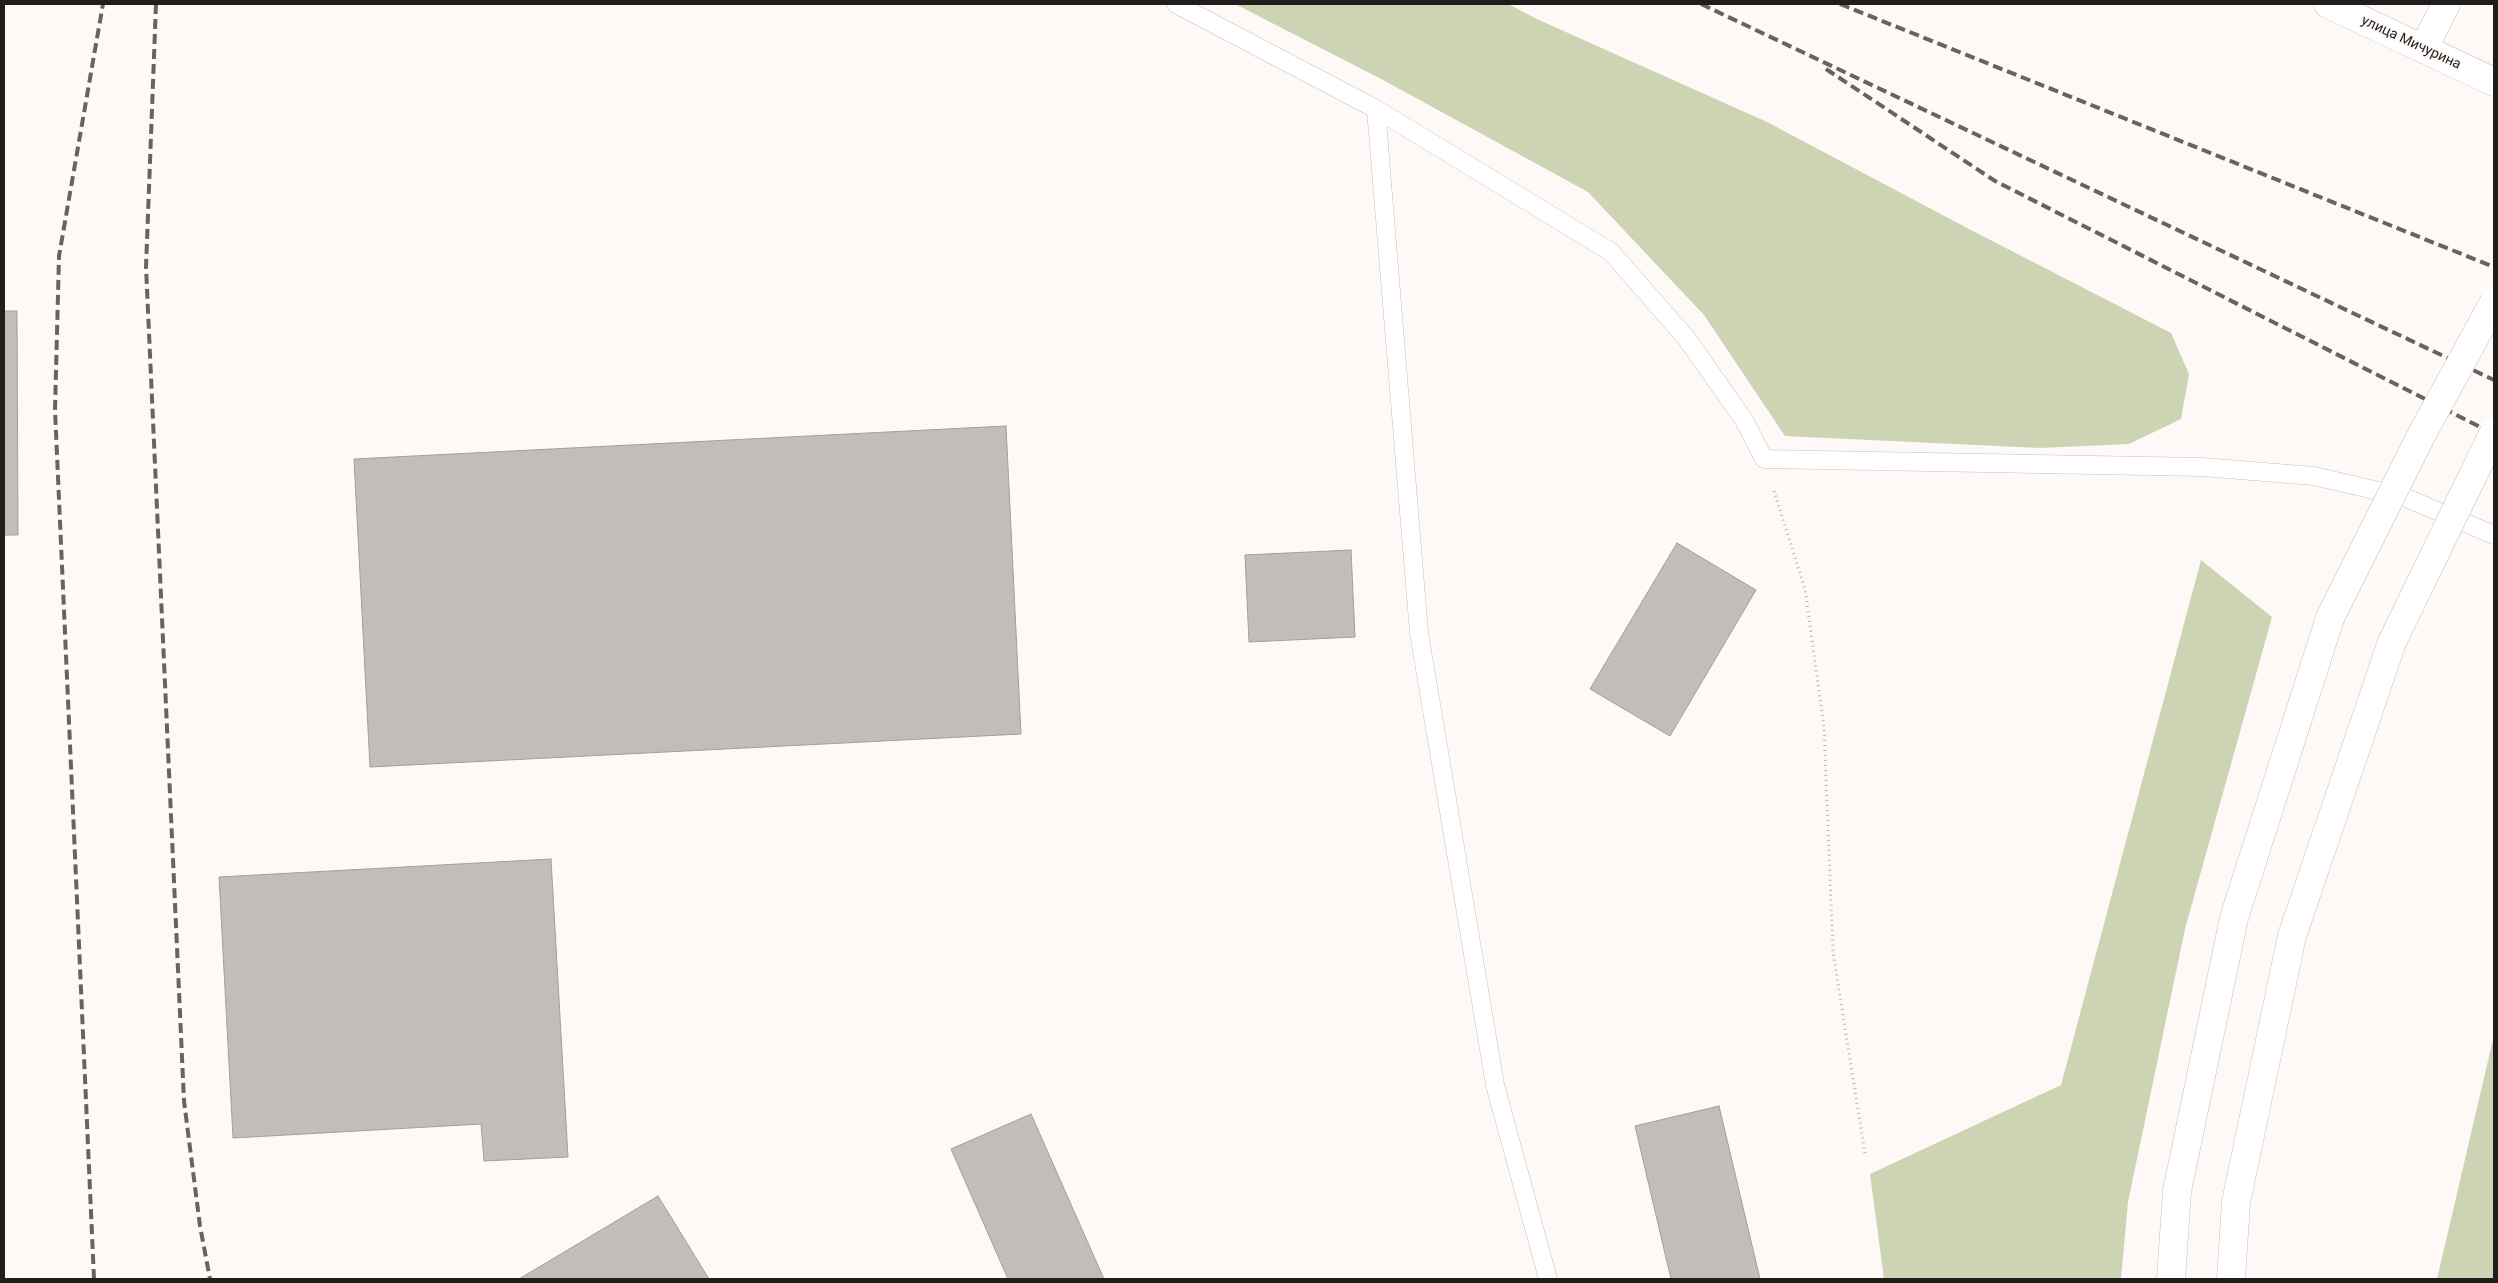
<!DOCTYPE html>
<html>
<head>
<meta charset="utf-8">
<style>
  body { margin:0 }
  #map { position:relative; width:2498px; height:1283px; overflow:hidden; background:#fef9f6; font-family:Roboto,sans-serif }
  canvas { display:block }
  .frame { position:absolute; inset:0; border:5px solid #1f1e1d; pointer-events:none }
</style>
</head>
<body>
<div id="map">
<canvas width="2498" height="1283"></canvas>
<div class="frame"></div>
</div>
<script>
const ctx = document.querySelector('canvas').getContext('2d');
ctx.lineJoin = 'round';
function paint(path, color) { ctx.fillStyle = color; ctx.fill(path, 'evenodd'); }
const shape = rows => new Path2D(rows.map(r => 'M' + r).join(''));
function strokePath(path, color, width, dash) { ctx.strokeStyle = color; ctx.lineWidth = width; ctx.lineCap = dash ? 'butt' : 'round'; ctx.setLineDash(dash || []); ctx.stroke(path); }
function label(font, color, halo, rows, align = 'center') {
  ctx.font = font + ' Roboto,sans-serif'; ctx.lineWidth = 4; ctx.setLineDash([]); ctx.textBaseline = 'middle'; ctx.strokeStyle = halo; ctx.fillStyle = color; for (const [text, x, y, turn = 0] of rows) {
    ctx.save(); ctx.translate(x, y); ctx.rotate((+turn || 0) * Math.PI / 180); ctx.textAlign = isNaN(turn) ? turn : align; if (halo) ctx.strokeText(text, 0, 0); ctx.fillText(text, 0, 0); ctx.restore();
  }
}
paint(shape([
  [1235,4,1508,4,1539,20,1767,122,1969,229,2171,333,2189,374,2181,419,2129,444,2040,448,1785,436,1704,315,1588,192,1383,80],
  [2201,560,2272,617,2185,929,2128,1202,2121,1279,1884,1279,1870,1174,2061,1085],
  [2494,1035,2494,1279,2437,1279]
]), '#cdd4b3');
const building = shape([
  [4,311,17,311,18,535,4,535,4,311],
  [1006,426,1021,734,370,767,354,459,1006,426],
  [1677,543,1756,590,1670,736,1590,689,1677,543],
  [1351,550,1355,637,1249,642,1245,555,1351,550],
  [551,859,568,1157,484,1161,481,1124,233,1138,219,877,551,859],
  [1719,1106,1760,1279,1671,1279,1635,1126,1719,1106],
  [1031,1114,1104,1279,1008,1279,951,1149,1031,1114],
  [658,1196,709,1279,519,1279,658,1196]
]);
paint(building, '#c2bdbb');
strokePath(building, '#a39e9c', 1);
const lane = shape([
  [1176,4,1376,109,1611,252,1687,339,1744,420,1764,459,2202,467,2314,476,2404,497,2494,535],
  [1376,109,1419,633,1495,1085,1548,1279]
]);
const secondary = shape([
  [2328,4,2494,82],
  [2424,48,2446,4]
]);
const primary = shape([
  [2171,1279,2177,1191,2234,918,2330,618],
  [2231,1279,2236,1202,2292,936,2392,642]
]);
strokePath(lane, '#c5c0be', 19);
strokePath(secondary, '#c5c0be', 29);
strokePath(primary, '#c5c0be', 29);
strokePath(shape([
  [1774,491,1805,589,1824,727,1833,952,1865,1154]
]), '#b8b4b2', 3, [1, 4]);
strokePath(lane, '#fff', 18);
strokePath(secondary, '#fff', 28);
strokePath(primary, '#fff', 28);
strokePath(shape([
  [156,4,146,267,184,1101,200,1226,210,1279],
  [1701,4,2494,380],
  [1840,4,2494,267],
  [1826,69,1995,181,2494,434],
  [94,1279,55,410,59,256,103,4]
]), '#666362', 4, [10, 5]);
const primaryBridge = shape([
  [2330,618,2422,434,2494,302],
  [2392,642,2494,432]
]);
strokePath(primaryBridge, '#c5c0be', 29, []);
strokePath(primaryBridge, '#fff', 28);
label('14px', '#1f1e1d', '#fef9f6', [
  ["улица Мичурина",2411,43,25]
]);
</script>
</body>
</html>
